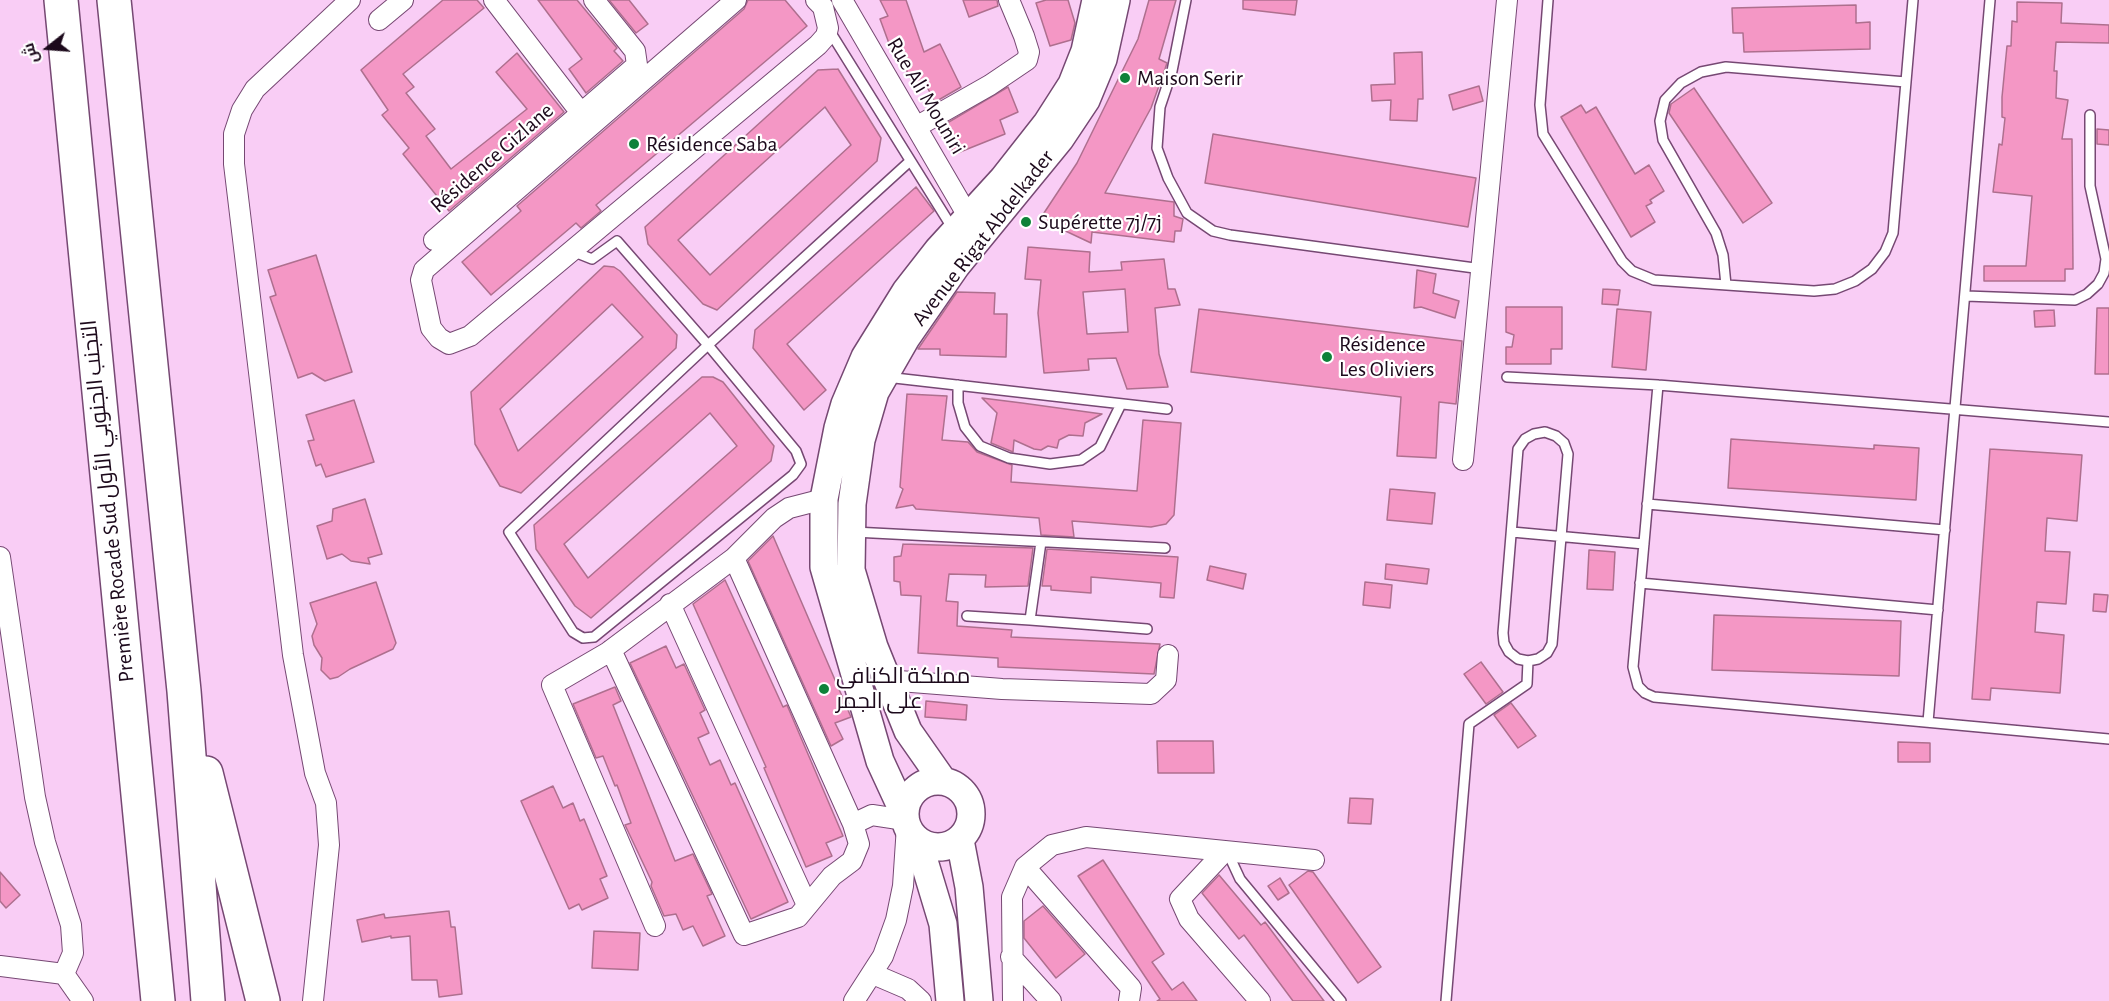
<!DOCTYPE html>
<html>
<head>
<meta charset="utf-8">
<style>
  body { margin:0 }
  #map { position:relative; width:2109px; height:1001px; overflow:hidden; background:#f9cdf5; font-family:"Alegreya Sans",Cairo,sans-serif }
  canvas { display:block }
  .north { position:absolute; left:18px; top:18px; width:60px; height:60px; -webkit-text-stroke:4px #fff; paint-order:stroke; rotate:253deg; font-size:16px; font-weight:700; line-height:24px; text-align:center; color:#1c091b }
  .north::after { content:''; display:block; margin:auto; width:21px; height:27px; background:#1c091b; clip-path:polygon(50% 0,100% 100%,50% 72%,0 100%) }
</style>
</head>
<body>
<div id="map">
<canvas width="2109" height="1001"></canvas>
<div class="north">ش</div>
</div>
<script>
const ctx = document.querySelector('canvas').getContext('2d');
ctx.lineJoin = 'round';
function paint(path, color) { ctx.fillStyle = color; ctx.fill(path, 'evenodd'); }
const shape = rows => new Path2D(rows.map(r => 'M' + r).join(''));
function strokePath(path, color, width, dash) { ctx.strokeStyle = color; ctx.lineWidth = width; ctx.lineCap = dash ? 'butt' : 'round'; ctx.setLineDash(dash || []); ctx.stroke(path); }
function label(font, color, halo, rows, align = 'center') {
  ctx.font = font + ' "Alegreya Sans",Cairo,sans-serif'; ctx.lineWidth = 4.5; ctx.setLineDash([]); ctx.textBaseline = 'middle'; ctx.strokeStyle = halo; ctx.fillStyle = color; for (const [text, x, y, turn = 0] of rows) {
    ctx.save(); ctx.translate(x, y); ctx.rotate((+turn || 0) * Math.PI / 180); ctx.textAlign = isNaN(turn) ? turn : align; if (halo) ctx.strokeText(text, 0, 0); ctx.fillText(text, 0, 0); ctx.restore();
  }
}
const building = shape([
  [443,0,477,0,484,8,403,74,414,87,406,93,435,129,426,136,451,169,527,109,496,72,517,53,564,112,449,211,403,154,409,148,382,115,388,110,361,70,443,0],
  [538,0,577,0,617,48,614,51,623,61,586,93,569,69,582,59,538,0],
  [609,0,629,0,648,24,636,33,609,0],
  [748,0,785,0,807,26,596,205,601,211,581,228,576,223,491,295,462,262,521,211,517,206,744,9,748,0],
  [880,0,906,0,924,52,940,44,961,87,935,102,926,85,916,90,899,55,894,57,880,19,888,16,880,0],
  [963,0,997,0,998,6,969,17,963,0],
  [1046,0,1068,0,1075,23,1071,40,1050,46,1036,3,1046,0],
  [1149,0,1176,0,1159,59,1167,63,1165,69,1151,108,1105,193,1174,202,1174,216,1183,219,1181,231,1175,231,1174,242,1092,232,1091,243,1040,219,1077,163,1138,39,1149,0],
  [1243,0,1297,0,1295,15,1243,9,1243,0],
  [2017,2,2062,3,2061,23,2109,25,2109,43,2056,42,2054,71,2057,71,2056,98,2068,100,2062,139,2072,139,2073,269,2065,269,2065,281,1984,281,1984,266,2026,266,2032,196,1993,192,1999,144,2002,145,2005,118,2002,117,2002,97,2007,46,2011,46,2012,21,2017,22,2017,2],
  [1856,5,1856,23,1870,22,1870,49,1744,52,1743,33,1733,33,1732,8,1856,5],
  [1422,52,1423,99,1418,99,1417,121,1390,120,1391,100,1372,101,1371,85,1395,84,1394,53,1422,52],
  [838,69,881,138,877,161,717,310,703,304,648,244,645,227,818,70,838,69],
  [825,107,851,145,710,275,678,240,825,107],
  [1479,86,1483,101,1453,110,1449,95,1479,86],
  [1008,87,1018,112,1000,120,1005,134,955,154,937,129,1008,87],
  [1694,88,1772,203,1743,223,1669,113,1671,104,1694,88],
  [1581,105,1586,113,1596,107,1635,174,1649,165,1664,191,1650,200,1652,203,1646,206,1655,222,1631,237,1561,117,1581,105],
  [2097,129,2109,130,2109,145,2097,144,2097,129],
  [1213,134,1476,178,1468,227,1205,183,1213,134],
  [916,187,934,211,787,344,826,390,804,410,753,348,755,330,916,187],
  [1028,247,1090,252,1089,272,1122,270,1121,262,1164,259,1168,289,1175,289,1180,305,1155,308,1159,354,1168,387,1127,389,1116,358,1088,359,1089,370,1044,373,1038,313,1041,280,1025,279,1028,247],
  [1125,289,1128,332,1087,334,1083,292,1125,289],
  [316,255,352,372,325,381,312,373,298,378,270,297,276,295,268,270,316,255],
  [604,266,614,267,620,271,677,335,676,348,521,493,500,486,475,444,471,392,604,266],
  [612,304,643,337,518,451,500,409,612,304],
  [1417,270,1436,274,1433,293,1459,301,1455,318,1421,307,1414,308,1417,270],
  [1603,289,1620,290,1618,305,1602,304,1603,289],
  [957,292,995,293,994,314,1007,314,1006,357,940,355,940,349,918,349,957,292],
  [1506,307,1562,307,1562,349,1551,349,1551,364,1506,364,1506,347,1512,347,1514,335,1506,332,1506,307],
  [2097,308,2109,308,2109,374,2095,374,2097,308],
  [1199,309,1462,341,1456,404,1439,402,1436,458,1397,456,1401,397,1191,372,1199,309],
  [1617,309,1651,312,1646,370,1612,367,1617,309],
  [2054,310,2055,326,2035,327,2034,311,2054,310],
  [702,377,713,377,723,382,774,446,771,461,591,618,575,606,536,549,534,525,702,377],
  [710,413,737,446,588,578,564,544,710,413],
  [907,394,947,396,942,440,968,442,977,452,1012,465,1011,482,1137,491,1143,420,1181,423,1174,515,1166,524,1151,527,1072,521,1074,537,1041,535,1039,518,916,509,913,505,896,508,903,489,900,487,907,394],
  [982,398,1022,403,1102,414,1085,423,1083,436,1069,435,1059,440,1057,448,1048,446,1041,450,1034,449,1014,440,1013,452,991,443,997,413,982,398],
  [354,400,374,462,326,477,321,464,316,466,308,441,314,440,306,415,354,400],
  [1731,439,1874,449,1874,445,1919,448,1916,500,1728,488,1731,439],
  [1990,449,2082,455,2077,521,2047,518,2045,551,2070,552,2066,604,2037,602,2035,632,2064,635,2060,693,1991,688,1990,700,1972,699,1990,449],
  [1390,489,1435,493,1432,524,1387,520,1390,489],
  [365,499,382,554,368,558,370,564,351,561,342,554,327,559,317,526,332,521,333,509,365,499],
  [773,536,851,717,835,723,843,739,831,746,748,561,773,536],
  [903,544,1033,548,1028,586,985,587,986,575,949,574,946,601,958,602,957,626,1012,630,1011,637,1160,644,1154,674,998,667,998,658,918,653,921,596,901,595,900,582,894,581,894,557,901,556,903,544],
  [1047,549,1178,557,1174,598,1160,597,1161,583,1091,577,1091,593,1051,590,1051,586,1042,586,1047,549],
  [1589,550,1615,552,1613,590,1587,589,1589,550],
  [1386,564,1429,569,1427,584,1385,579,1386,564],
  [1210,566,1246,574,1243,589,1207,580,1210,566],
  [725,580,783,707,787,705,843,836,826,843,832,856,806,867,764,768,766,767,693,604,725,580],
  [376,582,396,643,393,649,350,669,338,677,330,679,321,670,322,658,314,645,312,636,317,624,310,603,376,582],
  [1365,582,1392,585,1390,608,1363,605,1365,582],
  [2094,594,2108,595,2106,612,2093,611,2094,594],
  [1714,615,1901,621,1899,676,1712,670,1714,615],
  [666,646,676,668,684,664,705,710,700,713,709,733,698,738,710,765,720,760,731,785,735,783,788,902,751,919,630,663,666,646],
  [1481,662,1503,692,1486,704,1464,674,1481,662],
  [615,687,621,701,613,705,675,861,693,854,712,894,707,896,725,936,703,946,693,926,683,930,676,914,664,916,651,886,652,882,625,825,631,823,617,785,615,786,603,756,596,758,573,704,615,687],
  [926,701,967,705,966,720,925,717,926,701],
  [1511,703,1536,736,1518,748,1494,715,1511,703],
  [1157,741,1213,741,1214,773,1158,773,1157,741],
  [1898,742,1930,743,1930,762,1898,762,1898,742],
  [553,786,563,808,573,803,580,821,584,819,607,876,600,879,608,898,582,910,579,904,569,909,521,801,553,786],
  [1350,798,1373,799,1371,824,1348,823,1350,798],
  [1103,860,1164,954,1152,962,1172,990,1183,982,1197,1001,1157,1001,1160,999,1078,876,1103,860],
  [1308,871,1313,872,1381,967,1358,983,1289,885,1308,871],
  [0,872,20,895,6,908,0,901,0,872],
  [1219,875,1261,925,1265,922,1324,1001,1293,1001,1244,935,1239,939,1202,893,1219,875],
  [1280,878,1289,893,1278,900,1268,886,1280,878],
  [1043,906,1085,954,1056,978,1024,938,1024,921,1043,906],
  [449,911,451,927,455,927,462,994,439,997,437,980,412,980,410,936,391,938,391,936,362,942,357,920,384,914,385,918,449,911],
  [594,931,640,933,638,970,592,968,594,931]
]);
paint(building, '#f497c5');
strokePath(building, '#ae6f8e', 1.5);
const lane = shape([
  [1186,0,1172,71,1160,107,1157,148,1168,178,1187,213,1213,231,1230,235,1482,269],
  [1548,0,1540,105,1543,134,1622,261,1632,271,1654,280,1814,291,1835,289,1855,281,1872,269,1885,252,1893,233,1913,0],
  [829,30,953,229],
  [572,251,592,259,617,241,708,345,796,451,801,464,793,475,594,637,583,638,573,632,509,532,708,345,909,162],
  [1726,285,1723,255,1716,233,1663,140,1660,121,1665,100,1681,83,1701,72,1726,67,1906,82],
  [1966,296,2075,300,2087,294,2098,284,2104,273,2106,259,2090,186,2090,115],
  [886,377,1167,409],
  [1507,377,1658,385,2109,422],
  [958,385,958,403,965,427,980,446,1009,458,1050,464,1081,460,1100,447,1121,404],
  [1658,385,1633,667,1638,686,1645,693,1654,697,2109,739],
  [1545,432,1556,436,1564,443,1568,454,1552,644,1547,653,1538,659,1528,661,1518,659,1509,652,1504,643,1503,633,1518,449,1525,439,1534,434,1545,432],
  [1647,504,1945,530],
  [854,532,1165,548],
  [1512,532,1644,544],
  [1640,583,1938,610],
  [967,616,1030,620,1041,542],
  [1030,620,1147,629],
  [1928,722,1990,0],
  [1227,851,1240,879,1341,1001],
  [1446,1001,1469,724,1527,684,1528,661]
]);
const street = shape([
  [494,0,581,113],
  [736,0,424,270,421,280,431,328,439,338,449,344,470,336,818,45,826,36,828,28,823,7,816,0],
  [842,0,968,216],
  [379,20,403,0],
  [916,127,990,85,1027,60,1029,52,1024,36,1009,0],
  [434,240,637,65,635,51,594,0],
  [1463,460,1507,0],
  [0,557,35,797,45,842,71,925,73,953,64,974,83,1001],
  [734,558,774,518,789,508,824,499],
  [670,604,807,905],
  [611,650,744,935,798,917,832,876,852,861,859,844,853,824,734,558,607,653,552,685,655,926],
  [886,680,1002,689,1151,694,1166,680,1168,655],
  [853,824,872,815,905,820],
  [1225,851,1180,899,1189,919,1260,1001],
  [1025,867,1131,988,1129,1001],
  [1011,957,1051,1001],
  [0,966,64,974],
  [873,974,908,989,921,1001],
  [313,1001,329,845,326,803,315,773,293,655,234,164,234,134,242,110,255,89,350,0],
  [854,1001,883,956,896,920,903,886,907,826],
  [1013,1001,1012,897,1025,867,1052,845,1086,837,1314,860]
]);
const secondary = shape([
  '905 814a33 33 0 1 1 66 0a33 33 0 1 1-66 0Z',
  [943,781,908,731,874,647,851,570,852,504,861,440,875,392,906,338,956,266,1060,139,1086,100,1103,59,1116,0],
  [904,813,880,761,824,567,824,499,838,428,845,404,865,357,906,291,938,250,1003,179,1047,123,1072,84,1085,51,1096,0],
  [960,840,969,887,979,1001],
  [918,841,943,924,950,1001]
]);
const highway = shape([
  [61,0,158,1001],
  [114,0,184,691,208,1001],
  [206,773,263,1001]
]);
strokePath(lane, '#764873', 12);
strokePath(street, '#764873', 22);
strokePath(secondary, '#764873', 30);
strokePath(highway, '#764873', 36);
strokePath(lane, '#fff', 9);
strokePath(street, '#fff', 20);
strokePath(secondary, '#fff', 27);
strokePath(highway, '#fff', 33);
for (const [x, y, r, color] of [
  [1125,78,6,"#0e8239"],
  [634,144,6,"#0e8239"],
  [1026,222,6,"#0e8239"],
  [1327,357,6,"#0e8239"],
  [824,689,6,"#0e8239"]
]) { const dot = new Path2D(); dot.arc(x, y, r, 0, 2 * Math.PI); ctx.fillStyle = color; ctx.fill(dot); strokePath(dot, '#fff', 2); }
label('22px', '#1c091b', '#fff', [
  ["Maison Serir",1137,78],
  ["Résidence Saba",646,144],
  ["Supérette 7j/7j",1038,222],
  ["Résidence",1339,344],
  ["Les Oliviers",1339,369],
  ["مملكة الكنافى",836,676],
  ["على الجمر",836,701]
], 'left');
label('22px', '#1c091b', '#fff', [
  ["Rue Ali Mouniri",926,96,59],
  ["Résidence Gizlane",492,158,-41],
  ["Avenue Rigat Abdelkader",983,238,-52],
  ["Première Rocade Sud التجنب الجنوبي الأول",108,501,-96]
]);
</script>
</body>
</html>
